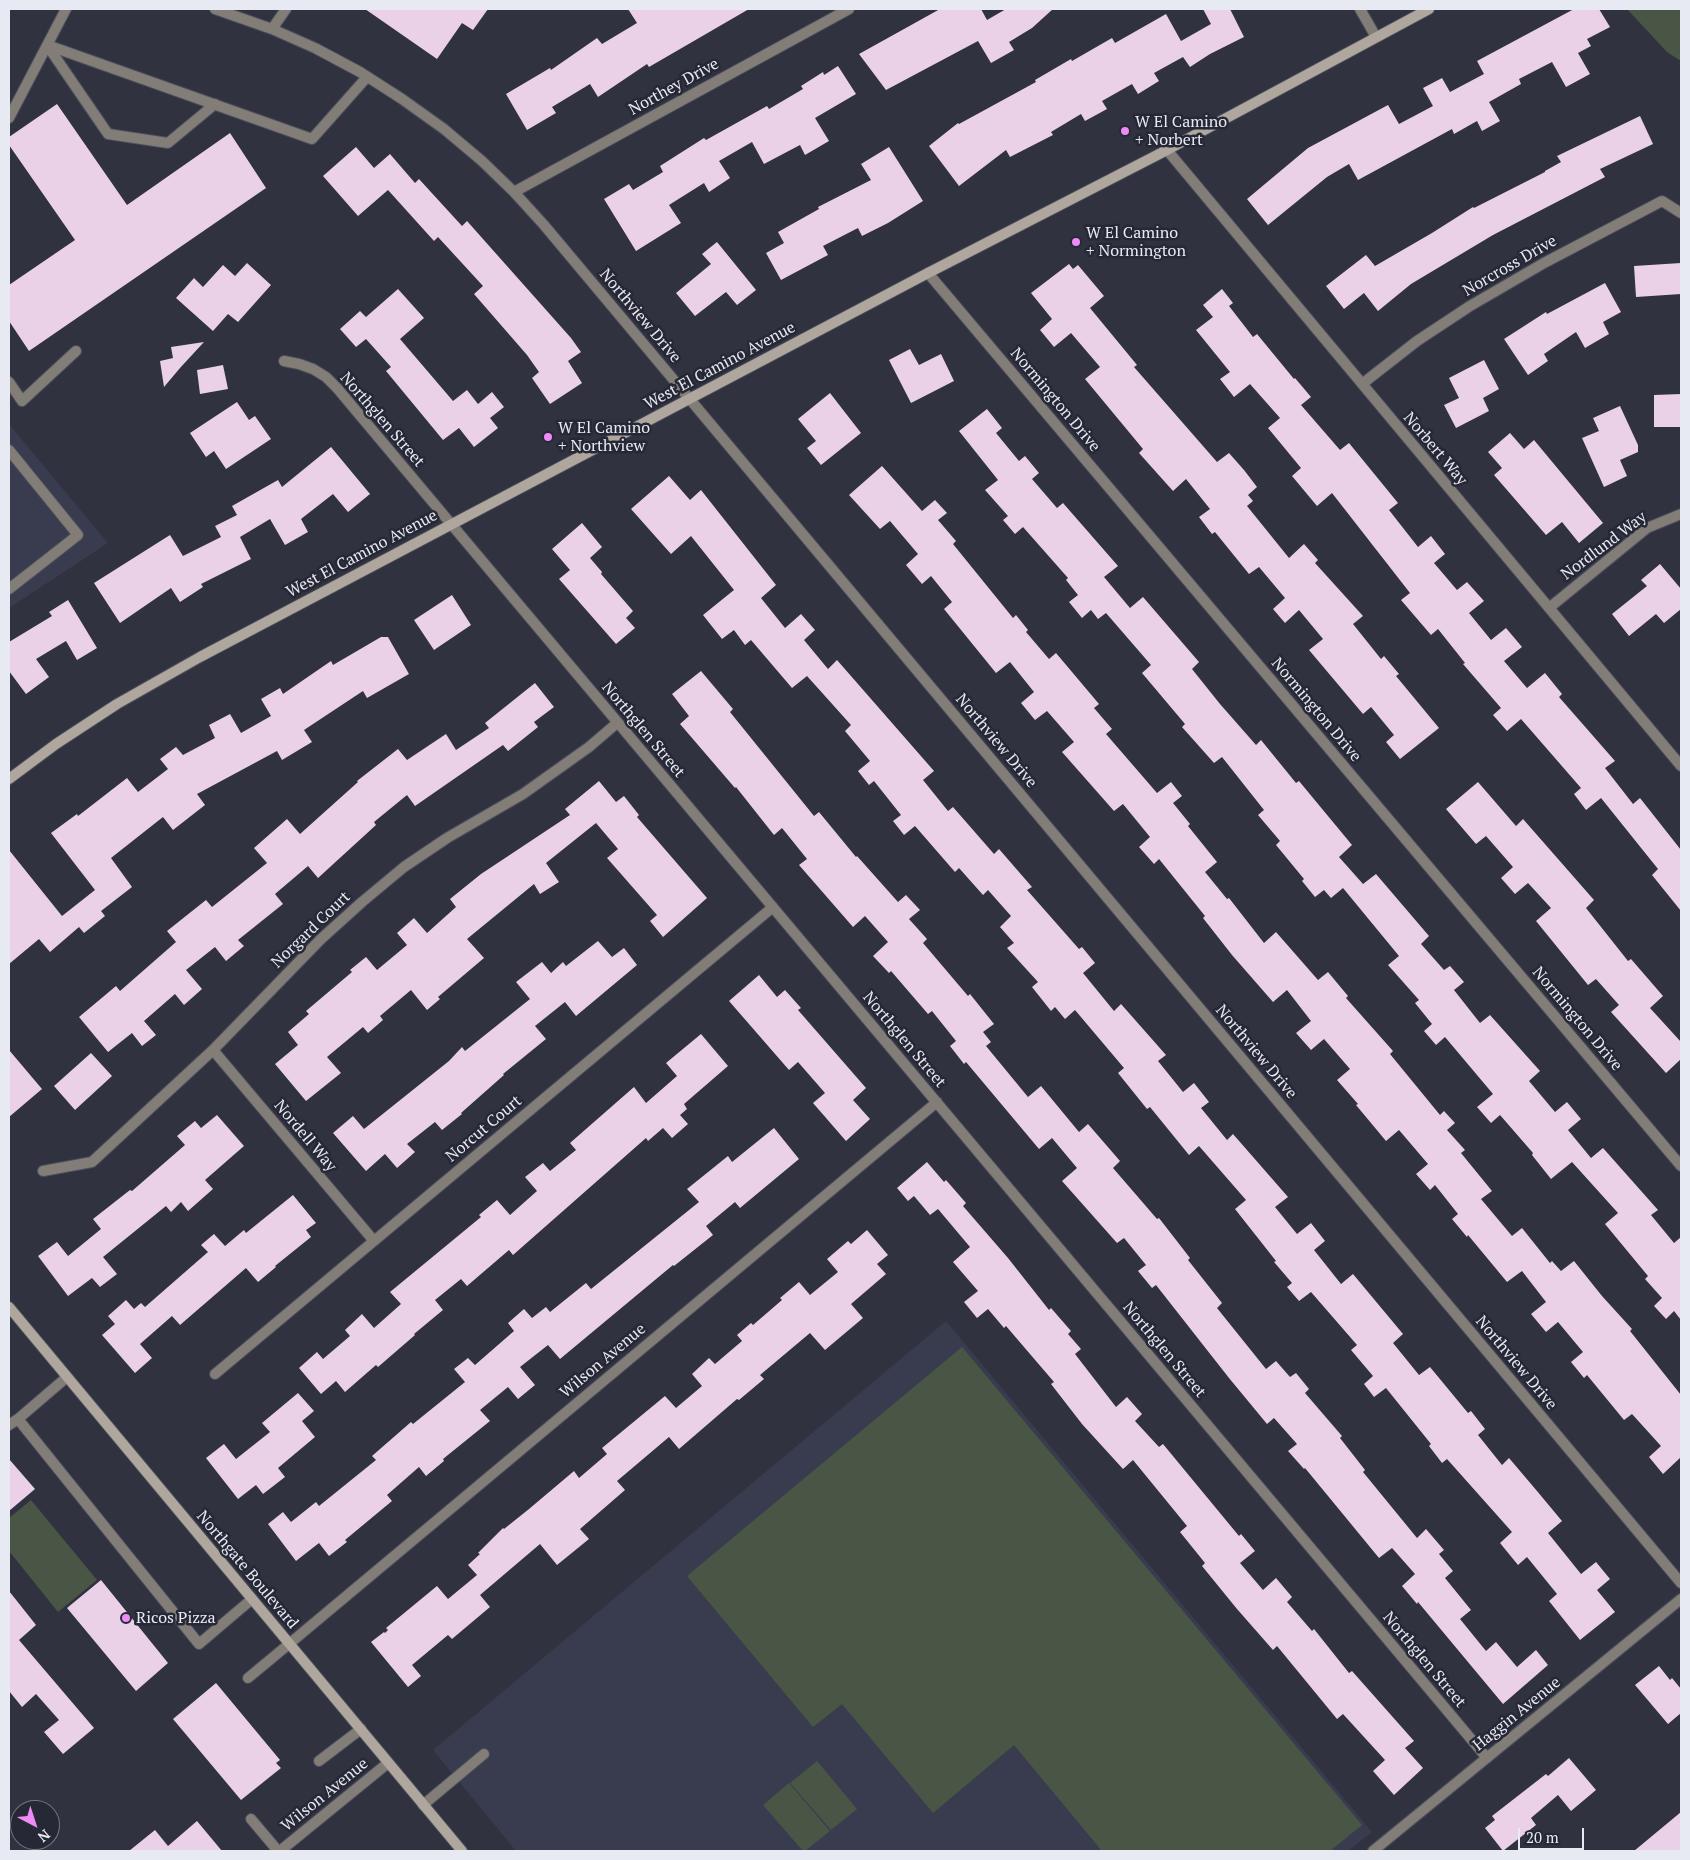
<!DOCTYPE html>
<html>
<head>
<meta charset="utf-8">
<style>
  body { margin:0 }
  #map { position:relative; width:1690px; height:1860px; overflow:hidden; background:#303240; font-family:"PT Serif",serif }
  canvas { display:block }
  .frame { position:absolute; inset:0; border:10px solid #e8eaf3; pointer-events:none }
  .north { position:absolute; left:10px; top:1800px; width:50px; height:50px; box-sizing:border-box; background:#262835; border:1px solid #747681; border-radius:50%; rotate:140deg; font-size:14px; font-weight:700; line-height:20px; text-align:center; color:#e8eaf3 }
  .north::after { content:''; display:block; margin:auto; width:18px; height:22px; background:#ef8bf7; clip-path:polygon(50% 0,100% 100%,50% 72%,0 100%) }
  .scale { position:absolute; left:1518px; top:1828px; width:66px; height:22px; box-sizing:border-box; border:2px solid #e8eaf3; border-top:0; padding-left:6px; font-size:15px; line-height:18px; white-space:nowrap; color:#e8eaf3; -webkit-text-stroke:4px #262835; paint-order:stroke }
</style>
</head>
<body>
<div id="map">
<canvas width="1690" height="1860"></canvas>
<div class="frame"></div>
<div class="north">N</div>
<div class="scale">20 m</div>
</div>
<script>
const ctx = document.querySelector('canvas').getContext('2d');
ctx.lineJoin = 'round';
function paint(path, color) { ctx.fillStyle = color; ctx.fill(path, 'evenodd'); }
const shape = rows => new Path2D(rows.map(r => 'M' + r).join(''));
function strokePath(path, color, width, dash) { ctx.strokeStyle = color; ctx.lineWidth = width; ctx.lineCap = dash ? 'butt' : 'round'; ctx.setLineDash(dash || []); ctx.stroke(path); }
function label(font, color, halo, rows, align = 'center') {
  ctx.font = font + ' "PT Serif",serif'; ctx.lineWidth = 5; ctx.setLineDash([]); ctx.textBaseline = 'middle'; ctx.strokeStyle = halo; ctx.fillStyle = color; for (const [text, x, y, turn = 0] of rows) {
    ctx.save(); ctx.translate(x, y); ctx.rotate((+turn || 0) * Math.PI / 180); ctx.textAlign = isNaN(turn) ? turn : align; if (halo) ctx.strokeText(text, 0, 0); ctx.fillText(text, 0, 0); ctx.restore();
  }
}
paint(shape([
  [9,424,108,543,9,608],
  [946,1321,1372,1832,1348,1851,516,1851,433,1750]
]), '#393c4e');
paint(shape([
  [1627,9,1681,9,1681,61,1667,52],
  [962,1347,1362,1825,1330,1851,1102,1851,1014,1745,933,1813,842,1704,813,1727,687,1576],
  [31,1500,97,1580,58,1612,9,1551,9,1518],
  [817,1761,857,1809,831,1830,790,1783],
  [789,1783,830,1831,805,1851,803,1851,763,1805]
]), '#495646');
paint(shape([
  [365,9,488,9,473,30,462,23,437,59],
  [628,9,749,9,649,67,647,64,598,97,590,84,552,107,556,113,527,130,506,94,550,68,551,70,597,38,602,44,637,23],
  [940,9,981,9,987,20,1006,9,1053,9,1032,28,1009,42,1014,50,991,63,978,41,886,90,859,54],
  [1203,9,1230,9,1244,37,1210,54,1190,67,1183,57,1154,73,1159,81,1138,94,1132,84,1102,101,1107,109,1085,121,1081,114,1051,132,1053,135,1010,157,1006,150,959,186,929,146,958,123,959,124,1036,82,1035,80,1071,59,1072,61,1112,38,1115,43,1166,14,1181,41,1211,24],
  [1574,9,1599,9,1610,27,1587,39,1591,46,1578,53,1590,74,1566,87,1552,62,1519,79,1521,84,1489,102,1500,121,1482,131,1477,121,1454,134,1452,129,1358,180,1349,164,1327,177,1268,225,1247,199,1308,148,1388,105,1399,124,1433,106,1423,88,1442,78,1450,92,1484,74,1477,61],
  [838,66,856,94,815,118,829,141,805,155,800,145,764,164,752,142,719,161,730,178,709,192,704,183,669,205,681,223,636,251,604,199,629,184,633,190,663,172,660,166,704,138,706,140,767,106,769,109,803,89,801,86,823,72,824,75],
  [57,104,127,205,230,133,266,188,29,351,9,321,9,285,75,240,9,145,9,137],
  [1640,116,1653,144,1600,169,1605,177,1493,235,1411,284,1378,311,1364,293,1344,309,1326,286,1366,255,1375,266,1432,233,1473,207,1474,208,1545,172,1545,171,1561,162,1557,156],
  [356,147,374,168,390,154,415,183,419,179,462,226,467,221,571,338,581,352,568,361,582,383,550,404,532,378,539,372,527,355,474,294,483,286,438,237,434,241,388,190,358,216,323,176],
  [889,147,923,201,888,223,862,236,858,228,823,246,828,255,781,280,766,253,784,243,778,232,819,209,818,207,871,180,861,164],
  [717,242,756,290,737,305,726,292,695,316,676,293,711,264,702,254],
  [247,263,271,285,238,322,228,314,213,331,176,298,194,278,203,287,223,265,235,276],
  [1681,263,1681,294,1636,297,1634,266],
  [1069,264,1073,269,1078,265,1104,296,1090,308,1137,365,1134,367,1217,462,1229,453,1244,470,1257,487,1248,495,1253,501,1247,506,1289,558,1304,544,1318,560,1315,563,1363,616,1353,624,1381,659,1384,656,1399,674,1396,676,1439,728,1400,759,1386,742,1394,735,1371,707,1363,714,1309,650,1323,639,1299,610,1285,623,1273,609,1285,598,1259,567,1249,574,1215,532,1212,534,1199,517,1210,509,1186,479,1173,491,1139,453,1143,449,1085,379,1100,367,1071,333,1054,347,1040,330,1052,319,1031,293],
  [1605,283,1621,312,1603,322,1609,334,1585,348,1576,332,1544,354,1548,361,1528,375,1504,339,1546,312,1547,314],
  [398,289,424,318,400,339,453,401,467,390,478,404,492,392,504,407,490,418,498,428,474,447,459,428,443,440,386,371,391,367,366,339,356,347,340,329,360,311,366,317],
  [1222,289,1233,303,1229,306,1253,337,1257,334,1294,379,1295,378,1311,397,1301,405,1340,450,1349,443,1398,503,1389,510,1418,547,1431,536,1445,554,1434,563,1457,590,1467,582,1484,601,1469,613,1491,640,1506,628,1522,647,1504,661,1527,688,1545,673,1562,694,1559,697,1615,761,1605,768,1633,804,1640,798,1681,850,1681,911,1652,875,1658,869,1601,798,1586,810,1574,794,1581,788,1521,719,1507,731,1493,715,1501,708,1463,664,1465,663,1438,629,1431,635,1401,600,1410,593,1332,493,1317,506,1292,476,1301,468,1268,428,1280,418,1250,384,1234,397,1220,379,1230,372,1196,330,1213,317,1203,305],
  [204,342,180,368,164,387,160,361,173,358,171,347],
  [910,349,919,365,941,354,954,381,911,403,889,360],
  [1484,360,1499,389,1483,398,1489,411,1456,428,1444,405,1459,398,1449,378],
  [223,365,228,389,200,394,197,370],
  [830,393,861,433,821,465,807,448,816,441,798,419],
  [1681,394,1681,427,1654,427,1654,395],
  [237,402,249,420,255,416,271,439,226,469,214,451,206,457,190,433],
  [1620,406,1638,445,1638,452,1620,460,1627,476,1604,487,1582,438,1599,431,1593,418],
  [987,409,1002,428,996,433,1019,461,1025,456,1039,473,1032,479,1057,508,1063,503,1118,566,1104,577,1130,608,1143,597,1199,662,1192,669,1220,704,1256,745,1261,740,1296,783,1299,781,1352,845,1339,857,1363,884,1376,874,1429,936,1421,944,1444,970,1450,966,1464,982,1454,990,1480,1023,1490,1015,1540,1071,1529,1081,1555,1112,1567,1102,1581,1119,1568,1130,1591,1158,1603,1148,1658,1210,1651,1215,1674,1243,1681,1237,1681,1320,1674,1311,1666,1319,1654,1306,1662,1298,1645,1279,1648,1276,1605,1224,1618,1213,1572,1162,1551,1179,1532,1155,1533,1153,1500,1115,1491,1123,1477,1107,1493,1094,1445,1037,1436,1045,1424,1031,1432,1024,1415,1003,1419,1000,1388,965,1399,956,1343,888,1331,898,1324,890,1315,897,1302,881,1304,879,1276,845,1280,841,1258,815,1264,810,1222,757,1214,763,1182,727,1185,724,1142,673,1151,665,1106,613,1098,619,1091,610,1082,618,1069,602,1078,595,1066,580,1068,578,1023,527,1015,534,1003,520,1008,516,985,490,998,480,959,431],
  [1510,433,1524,449,1534,440,1603,523,1579,543,1562,522,1546,535,1494,475,1502,468,1488,452],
  [331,447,370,494,348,512,333,494,301,519,308,532,285,545,270,519,240,537,251,559,201,584,203,587,180,602,171,588,120,623,94,583,170,535,183,556,221,537,215,526,237,515,232,506,278,480,282,487],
  [882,466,922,511,935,500,947,513,938,520,956,541,953,544,1013,618,1016,615,1028,630,1026,632,1049,659,1056,653,1099,704,1094,708,1112,729,1106,734,1157,793,1171,782,1182,796,1173,803,1190,824,1188,826,1217,862,1205,872,1227,899,1229,898,1264,943,1276,932,1318,980,1328,972,1348,996,1346,998,1393,1051,1390,1054,1440,1115,1444,1111,1455,1123,1447,1130,1465,1150,1461,1153,1492,1191,1481,1199,1512,1236,1522,1228,1550,1263,1552,1261,1561,1271,1574,1261,1602,1296,1632,1329,1630,1331,1681,1395,1681,1457,1663,1474,1649,1457,1661,1446,1632,1414,1624,1420,1587,1375,1584,1378,1571,1362,1583,1352,1558,1322,1546,1332,1531,1314,1546,1302,1522,1271,1507,1282,1468,1235,1467,1237,1452,1219,1458,1214,1435,1185,1430,1190,1416,1174,1428,1164,1399,1130,1386,1141,1356,1105,1358,1104,1337,1080,1350,1069,1324,1039,1311,1050,1296,1033,1311,1021,1287,990,1273,1002,1232,955,1203,918,1205,916,1159,859,1154,864,1139,847,1150,837,1123,804,1114,811,1062,752,1074,742,1047,711,1035,720,1021,703,1034,692,1010,662,996,673,944,609,952,602,931,576,922,584,906,565,918,554,890,521,880,529,849,495],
  [669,476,690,500,701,490,776,585,761,598,785,628,801,614,815,630,804,640,828,669,837,660,934,771,923,780,948,811,953,807,994,854,999,849,1032,887,1027,890,1079,949,1082,947,1095,963,1083,973,1114,1011,1121,1004,1166,1055,1158,1061,1183,1092,1194,1083,1209,1102,1201,1108,1227,1140,1233,1134,1288,1197,1275,1207,1297,1234,1311,1223,1325,1241,1314,1250,1341,1284,1353,1274,1403,1334,1393,1343,1419,1375,1430,1367,1468,1413,1471,1411,1485,1429,1478,1435,1502,1465,1509,1458,1537,1491,1562,1521,1548,1533,1581,1574,1596,1562,1610,1579,1597,1590,1615,1612,1580,1640,1549,1601,1557,1594,1527,1557,1518,1565,1500,1543,1512,1532,1447,1459,1442,1463,1429,1446,1431,1444,1386,1388,1374,1397,1364,1384,1373,1376,1351,1350,1357,1345,1311,1292,1299,1301,1287,1287,1292,1283,1274,1262,1276,1261,1235,1209,1246,1200,1199,1146,1189,1155,1150,1107,1147,1109,1118,1073,1124,1068,1075,1010,1065,1019,1055,1007,1051,1011,1032,987,1038,982,1007,948,1014,943,1000,927,1011,916,988,890,983,895,959,868,955,872,915,826,904,835,893,821,901,815,874,781,869,785,858,771,870,761,845,731,851,725,807,676,792,688,751,640,745,645,734,630,722,639,703,615,734,590,691,536,671,554,631,509],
  [582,523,602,547,590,558,602,572,601,574,633,611,626,618,635,628,616,644,559,579,570,570,552,549],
  [1660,564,1681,589,1681,609,1664,623,1656,614,1629,636,1612,614,1647,586,1641,580],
  [452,595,471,625,434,650,414,620],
  [68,600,97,648,77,660,66,641,36,659,49,677,26,694,9,671,9,642,52,616,49,612],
  [381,637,388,637,409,674,367,698,363,691,304,730,312,742,282,760,277,751,197,794,205,805,173,830,163,817,111,858,132,887,101,911,105,916,84,933,79,927,50,952,39,939,9,964,9,850,62,916,95,890,51,833,77,814,78,816,127,778,138,792,168,769,160,759,176,747,183,755,215,738,209,725,230,714,241,733,271,716,261,699,280,688,283,694,331,661,333,665],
  [701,671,733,709,730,712,814,816,819,812,856,857,857,856,898,902,906,895,920,910,909,919,927,939,923,943,968,996,970,994,994,1024,983,1032,991,1042,986,1046,1028,1097,1041,1086,1079,1132,1088,1124,1120,1161,1113,1168,1157,1219,1159,1218,1190,1258,1188,1260,1222,1303,1217,1308,1266,1369,1276,1361,1290,1377,1296,1373,1309,1389,1305,1393,1342,1436,1340,1438,1365,1470,1363,1472,1417,1538,1426,1529,1444,1550,1439,1554,1453,1571,1445,1578,1471,1610,1460,1619,1486,1651,1496,1642,1517,1667,1536,1650,1548,1665,1503,1704,1418,1602,1417,1604,1402,1586,1415,1574,1392,1548,1379,1558,1305,1468,1304,1469,1288,1451,1297,1444,1274,1418,1267,1424,1229,1378,1156,1285,1152,1288,1138,1271,1146,1265,1124,1238,1117,1243,1062,1181,1077,1168,1052,1138,1039,1149,966,1062,964,1064,950,1046,956,1041,932,1011,928,1014,891,971,889,973,873,956,888,942,865,916,853,927,799,865,807,859,782,828,774,835,736,787,735,788,680,724,689,716,672,694],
  [535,683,554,707,534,722,538,727,508,751,503,745,415,806,407,795,374,822,376,825,318,878,308,866,275,894,283,904,238,940,244,946,226,961,215,947,186,970,202,989,184,1005,175,994,144,1021,156,1035,142,1046,132,1033,108,1052,79,1017,116,986,120,991,176,942,167,931,206,900,212,907,267,863,254,848,287,819,300,834,358,782,357,781,398,749,407,760,446,734,456,750,489,728,485,723],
  [599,781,616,802,624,796,639,815,637,817,707,898,663,937,650,921,657,915,607,858,618,849,596,823,546,863,559,882,540,894,534,884,467,939,484,958,438,997,440,999,427,1010,411,990,380,1016,383,1020,368,1033,363,1027,327,1057,341,1073,306,1101,275,1064,298,1045,288,1032,309,1014,306,1011,352,972,350,970,366,957,377,970,407,945,397,933,414,918,427,933,456,907,450,899,481,874,570,815,565,809],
  [1478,782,1516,826,1523,819,1594,900,1586,908,1628,961,1631,959,1663,996,1650,1008,1681,1042,1681,1059,1666,1073,1611,1012,1619,1005,1596,979,1588,985,1536,921,1551,908,1528,883,1515,894,1501,878,1513,867,1486,836,1476,844,1446,809],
  [598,941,612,957,624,948,637,965,576,1016,565,1002,535,1026,546,1039,503,1074,504,1075,461,1113,462,1114,442,1130,435,1122,407,1144,415,1152,397,1168,385,1154,366,1171,333,1133,353,1116,364,1129,449,1061,462,1047,465,1051,530,999,516,982,542,962,551,973,563,962,566,966],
  [759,975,777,997,785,990,801,1008,798,1010,866,1088,853,1100,870,1119,846,1141,813,1103,825,1093,798,1062,789,1070,729,1001],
  [701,1034,728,1066,684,1104,687,1109,680,1115,688,1124,672,1138,663,1128,648,1141,646,1138,513,1255,509,1250,467,1286,461,1279,435,1300,443,1310,414,1334,415,1335,378,1367,376,1365,345,1392,336,1381,321,1394,299,1368,317,1352,323,1359,350,1336,345,1330,362,1314,374,1328,401,1304,390,1292,481,1217,479,1215,497,1200,510,1215,537,1191,525,1177,543,1163,550,1171,576,1150,570,1143,634,1087,646,1103,677,1076,666,1063],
  [9,1050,42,1089,9,1117],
  [91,1053,112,1076,75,1110,54,1086],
  [217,1115,244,1146,205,1180,213,1189,188,1211,181,1202,171,1212,166,1206,103,1257,117,1274,100,1287,92,1278,68,1296,38,1256,57,1242,68,1256,101,1229,93,1219,130,1190,132,1191,185,1145,177,1136,195,1121,201,1128],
  [774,1128,799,1159,740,1208,735,1202,706,1226,713,1235,674,1266,673,1265,560,1359,548,1345,520,1367,535,1385,518,1399,508,1387,480,1410,490,1421,443,1459,444,1461,426,1476,419,1467,387,1495,392,1501,345,1540,347,1542,329,1556,319,1543,296,1561,268,1524,283,1512,291,1522,316,1502,319,1506,376,1460,372,1456,411,1422,413,1424,465,1382,454,1369,468,1358,475,1365,514,1331,508,1323,524,1309,532,1318,546,1307,550,1312,586,1283,591,1289,699,1202,687,1189,728,1156,732,1162],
  [927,1162,944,1182,946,1180,966,1203,963,1206,1008,1258,1049,1310,1051,1308,1071,1331,1068,1334,1081,1349,1075,1354,1116,1407,1127,1397,1142,1414,1135,1421,1159,1447,1163,1444,1239,1536,1241,1534,1255,1551,1240,1563,1263,1590,1276,1578,1292,1597,1287,1602,1312,1631,1314,1629,1349,1673,1352,1671,1414,1741,1405,1748,1423,1768,1394,1795,1373,1771,1385,1760,1343,1714,1337,1719,1277,1646,1273,1650,1237,1609,1202,1566,1205,1563,1180,1532,1187,1526,1133,1460,1123,1469,1082,1424,1051,1384,1054,1382,1006,1326,1004,1328,988,1309,977,1318,964,1302,978,1291,953,1262,970,1247,938,1209,930,1215,914,1196,908,1201,897,1188],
  [293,1195,316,1223,306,1230,311,1237,275,1266,276,1267,258,1282,246,1268,180,1325,172,1316,140,1344,152,1358,135,1373,102,1335,115,1324,108,1316,126,1300,134,1309,141,1303,145,1307,208,1252,201,1245,214,1234,225,1246,244,1230,246,1233],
  [867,1230,888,1255,877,1264,886,1274,851,1304,863,1318,825,1350,810,1333,760,1375,764,1379,739,1400,737,1399,679,1449,669,1437,617,1481,625,1490,580,1529,589,1539,557,1565,540,1544,480,1595,490,1607,452,1639,448,1635,412,1665,421,1676,408,1687,371,1642,384,1632,385,1633,388,1630,386,1628,437,1586,448,1599,477,1575,468,1565,480,1554,478,1553,503,1528,504,1529,529,1509,574,1471,579,1478,607,1454,602,1448,665,1396,676,1408,702,1386,692,1374,709,1358,715,1364,742,1341,737,1335,751,1323,753,1325,782,1300,780,1298,799,1282,810,1295,838,1272,827,1259,848,1241,851,1244],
  [298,1393,314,1411,302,1421,315,1437,278,1468,285,1477,263,1494,256,1485,238,1499,206,1458,224,1444,236,1459,270,1432,262,1423],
  [9,1459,35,1489,9,1511],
  [101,1580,168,1663,136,1691,67,1608],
  [9,1591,36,1625,19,1640,94,1728,63,1754,44,1732,59,1720,36,1694,22,1707,9,1691],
  [1659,1666,1670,1680,1672,1678,1681,1689,1681,1713,1668,1724,1635,1685],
  [216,1683,280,1760,276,1763,281,1768,241,1800,173,1719],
  [1569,1758,1596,1790,1571,1811,1558,1795,1531,1818,1536,1825,1503,1851,1485,1828,1495,1820,1492,1816,1546,1774,1548,1776],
  [1681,1812,1681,1851,1634,1851],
  [197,1821,222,1851,129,1851,155,1830,168,1846]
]), '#ead1e8');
const lane = shape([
  [47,45,312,139,367,77],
  [47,45,108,134,168,143,215,104],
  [9,118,66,9],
  [9,382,22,401,76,351],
  [9,450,78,535,9,589],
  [18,1419,199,1644,252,1599],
  [9,1425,18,1419,67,1377],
  [248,1678,289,1644],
  [319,1761,361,1729],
  [423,1805,484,1754],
  [251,1819,278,1851]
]);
const street = shape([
  [215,9,272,29,315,48,360,72,402,99,444,129,482,161,514,192,544,225,1681,1583],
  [1360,9,1376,37],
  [272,29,286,9],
  [1167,150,1681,766],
  [514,192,849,9],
  [928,273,1681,1166],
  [284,361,299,364,313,369,326,377,337,388,1487,1758],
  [1362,384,1417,341,1470,306,1544,263,1662,201,1681,213],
  [1549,608,1647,528,1681,514],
  [213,1050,374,1241],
  [43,1171,92,1162,213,1050,321,939,362,902,404,867,447,838,523,794,589,747,617,723],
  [215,1374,773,907],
  [289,1644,937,1102],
  [280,1851,388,1763],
  [1373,1851,1681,1599]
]);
const secondary = shape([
  [9,779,56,744,117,704,200,657,928,273,1167,150,1429,9],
  [9,1307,462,1851]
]);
strokePath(lane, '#4d4f5d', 12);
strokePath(street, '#4d4f5d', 12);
strokePath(secondary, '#4d4f5d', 12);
strokePath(lane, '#827d77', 10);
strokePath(street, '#827d77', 10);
strokePath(secondary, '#afa69d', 10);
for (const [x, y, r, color] of [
  [1125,131,5,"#ef8bf7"],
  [1076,242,5,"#ef8bf7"],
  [548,437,5,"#ef8bf7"],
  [126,1618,5,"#ef8bf7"]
]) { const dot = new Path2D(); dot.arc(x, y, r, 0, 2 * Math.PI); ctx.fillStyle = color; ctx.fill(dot); strokePath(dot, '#262835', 2); }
label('16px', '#e8eaf3', '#262835', [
  ["Northey Drive",674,87,-29],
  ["Norcross Drive",1510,266,-30],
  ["Northview Drive",640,316,50],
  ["West El Camino Avenue",720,366,-28],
  ["Normington Drive",1055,400,50],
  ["Northglen Street",382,420,49],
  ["Norbert Way",1435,449,50],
  ["Nordlund Way",1604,546,-37],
  ["West El Camino Avenue",362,554,-28],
  ["Normington Drive",1316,710,50],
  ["Northglen Street",643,730,50],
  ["Northview Drive",996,741,50],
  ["Norgard Court",311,930,-44],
  ["Normington Drive",1577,1019,50],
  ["Northglen Street",904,1040,50],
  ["Northview Drive",1256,1052,50],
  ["Norcut Court",484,1129,-40],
  ["Nordell Way",305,1136,50],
  ["Northglen Street",1164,1350,50],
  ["Wilson Avenue",603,1361,-40],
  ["Northview Drive",1516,1363,50],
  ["Northgate Boulevard",247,1570,50],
  ["Northglen Street",1424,1660,50],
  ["Haggin Avenue",1517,1714,-39],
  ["Wilson Avenue",325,1795,-39]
]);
label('16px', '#e8eaf3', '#262835', [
  ["W El Camino",1135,122],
  ["+ Norbert",1135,140],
  ["W El Camino",1086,233],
  ["+ Normington",1086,251],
  ["W El Camino",558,428],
  ["+ Northview",558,446],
  ["Ricos Pizza",136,1618]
], 'left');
</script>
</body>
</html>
